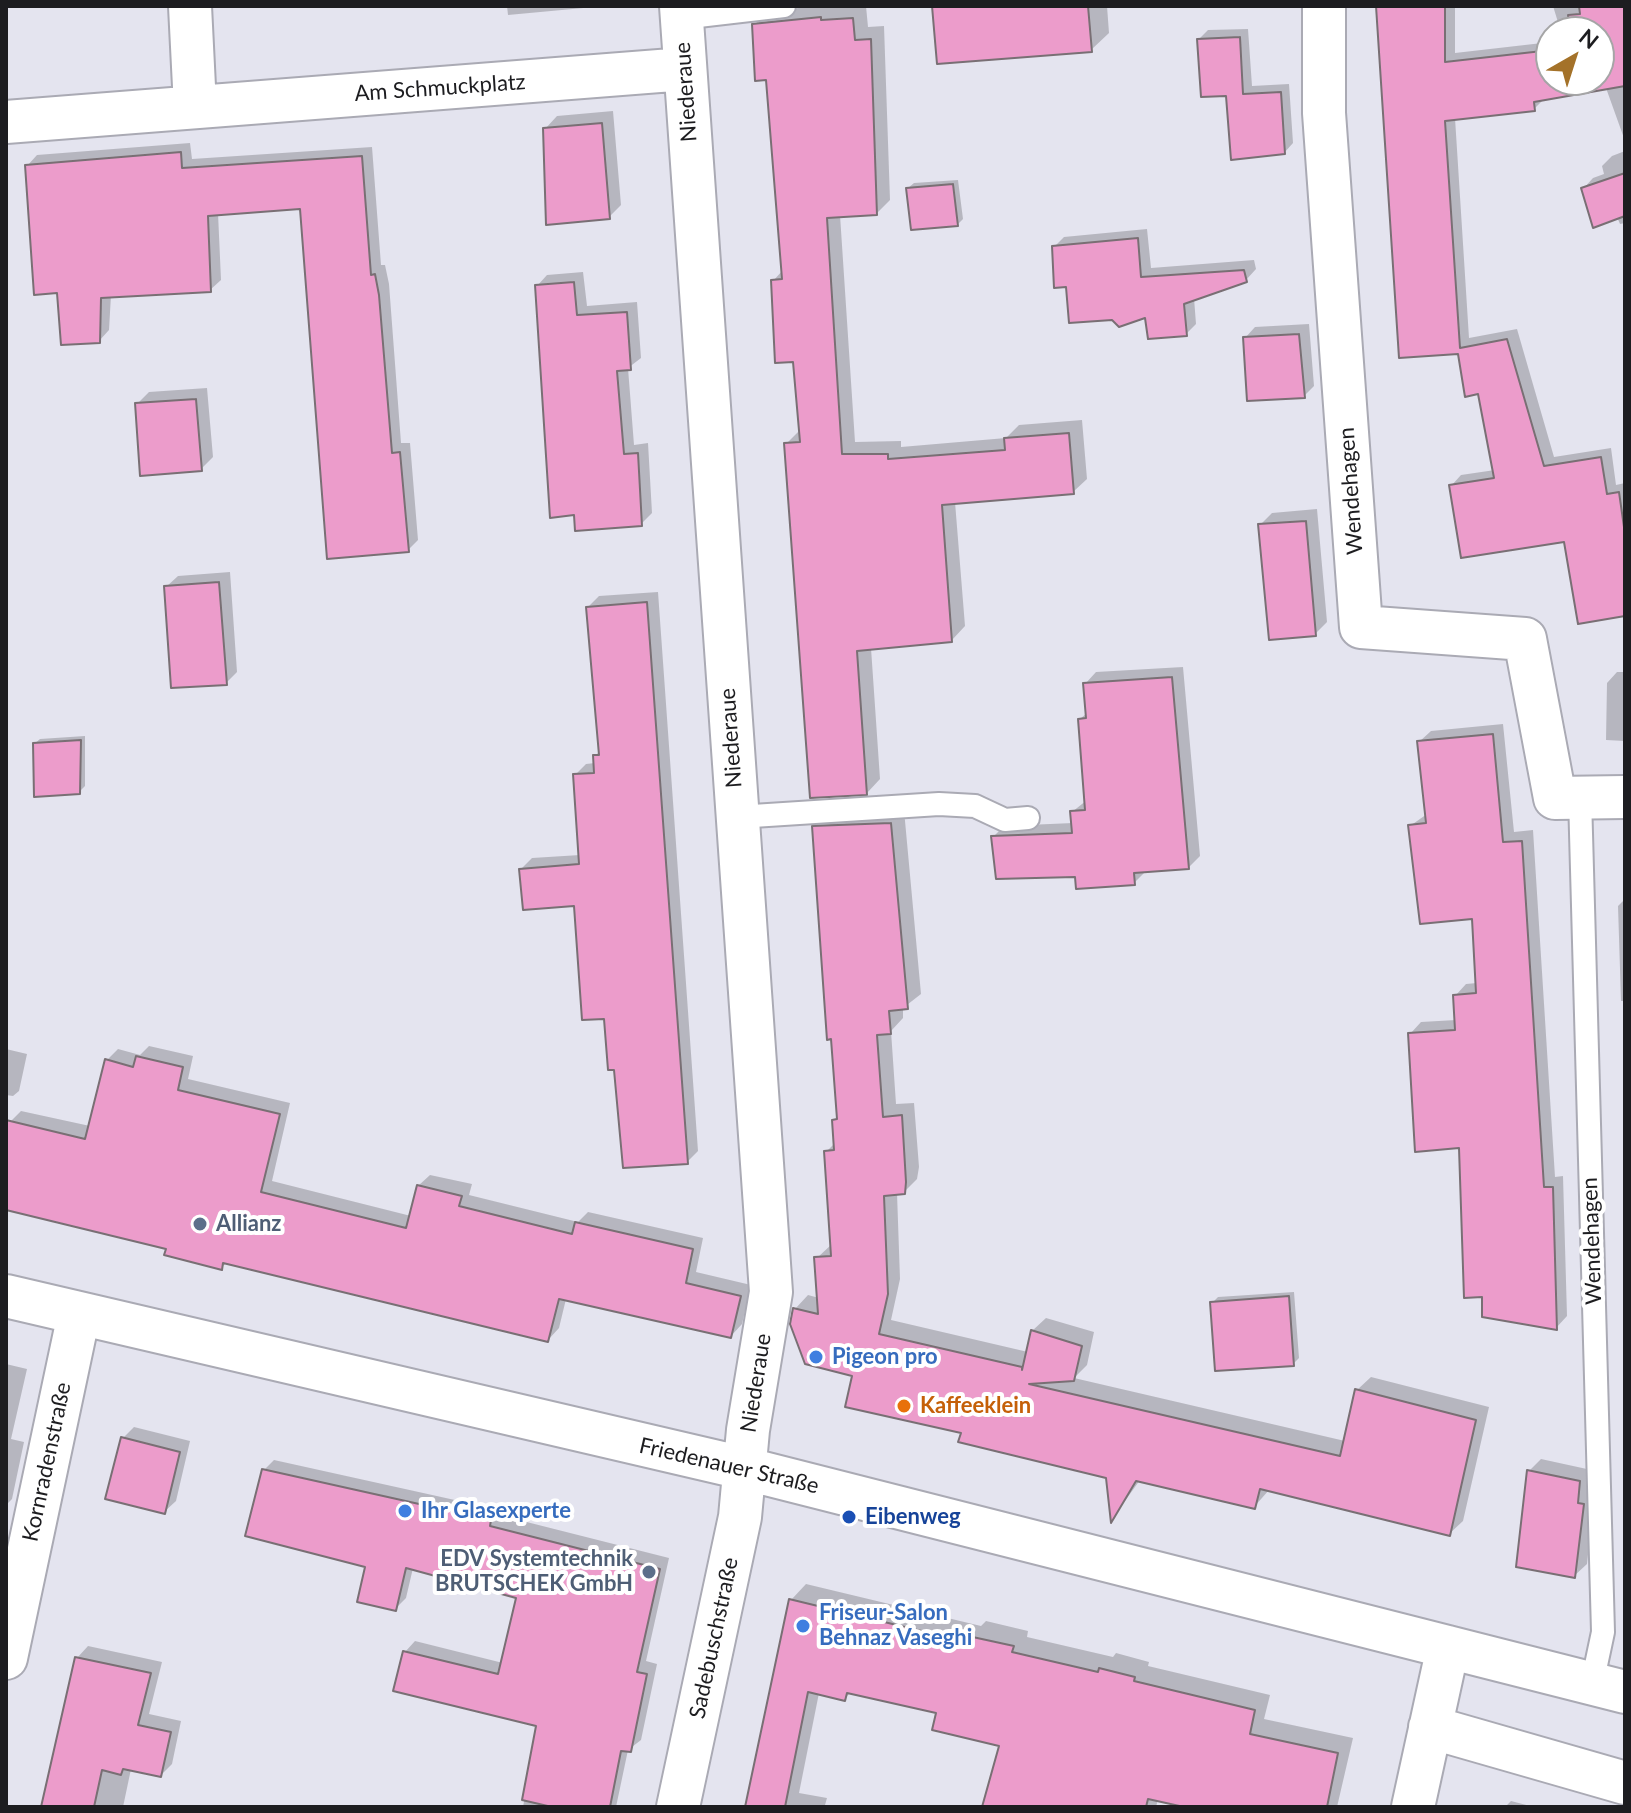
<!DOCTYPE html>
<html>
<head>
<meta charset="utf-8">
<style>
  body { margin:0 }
  #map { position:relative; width:1631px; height:1813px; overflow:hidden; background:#e4e4ef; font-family:Lato,sans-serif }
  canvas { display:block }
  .frame { position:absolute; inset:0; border:8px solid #1d1d20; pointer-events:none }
  .north { position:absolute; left:1535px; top:16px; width:80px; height:80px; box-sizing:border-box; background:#fff; border:2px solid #a5a5a6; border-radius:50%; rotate:39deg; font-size:22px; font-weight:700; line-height:32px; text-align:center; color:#1d1d20 }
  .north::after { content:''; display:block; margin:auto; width:28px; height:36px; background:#a47229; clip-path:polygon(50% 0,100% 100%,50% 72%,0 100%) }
</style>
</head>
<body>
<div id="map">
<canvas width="1631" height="1813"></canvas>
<div class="frame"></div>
<div class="north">N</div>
</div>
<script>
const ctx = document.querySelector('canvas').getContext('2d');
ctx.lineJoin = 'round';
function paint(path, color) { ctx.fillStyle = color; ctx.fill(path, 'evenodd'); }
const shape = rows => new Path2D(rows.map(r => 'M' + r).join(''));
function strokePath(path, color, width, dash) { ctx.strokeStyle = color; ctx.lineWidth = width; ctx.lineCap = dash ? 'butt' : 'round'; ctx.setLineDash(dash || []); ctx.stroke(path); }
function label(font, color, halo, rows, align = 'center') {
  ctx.font = font + ' Lato,sans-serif'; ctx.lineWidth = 8; ctx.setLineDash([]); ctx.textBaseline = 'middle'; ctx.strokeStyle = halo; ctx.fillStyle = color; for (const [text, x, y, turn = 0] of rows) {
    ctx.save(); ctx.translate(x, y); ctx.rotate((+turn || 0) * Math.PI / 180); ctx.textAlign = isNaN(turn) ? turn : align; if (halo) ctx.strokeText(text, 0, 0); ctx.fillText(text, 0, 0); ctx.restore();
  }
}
paint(shape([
  [507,6,605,6,508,15],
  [819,6,866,6,868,27,884,26,890,200,877,213,840,215,855,442,901,441,901,447,1006,438,1019,425,1082,420,1087,479,1073,492,955,502,965,626,952,640,871,648,880,779,867,793,786,444,801,429,795,359,773,281,783,270,768,77,754,25,768,11],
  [934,6,1107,6,1109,33,1091,50],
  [1368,6,1455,6,1455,53,1551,42,1551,80,1599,80,1599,32,1561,32,1553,6,1625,6,1625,141,1606,88,1545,98,1534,109,1455,118,1469,338,1517,329,1554,457,1611,448,1616,485,1625,483,1625,614,1565,539,1451,486,1461,475,1495,470,1479,392,1459,352,1378,8],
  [1248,29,1252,86,1289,84,1293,143,1284,153,1228,93,1199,39,1208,30],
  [613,111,621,205,609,217,545,129,557,116],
  [190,143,192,159,372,147,381,265,385,265,389,284,401,443,410,443,418,540,408,550,302,206,218,213,221,280,210,290,111,295,109,330,99,341,58,291,27,166,37,155],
  [1625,151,1625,223,1620,224,1617,217,1583,189,1593,178,1604,174,1602,166,1612,156],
  [958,180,963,219,957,225,908,188,914,183],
  [1147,229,1151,268,1254,260,1256,269,1246,280,1194,298,1196,324,1186,334,1068,285,1054,247,1064,237],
  [583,272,587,306,637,302,641,358,628,368,634,445,648,443,652,513,641,524,537,286,547,275],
  [1309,324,1314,386,1304,396,1245,338,1255,327],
  [207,388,213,457,201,469,137,404,149,392],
  [1317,509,1327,622,1315,634,1260,525,1272,513],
  [230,572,237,672,226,683,166,587,178,576],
  [658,592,698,1151,687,1162,616,1067,576,904,521,869,532,858,580,855,575,775,586,764,595,763,595,756,601,750,588,607,599,596],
  [1183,667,1200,856,1188,868,1145,872,1134,883,1077,875,993,837,1004,826,1073,823,1072,812,1087,800,1080,719,1087,713,1085,684,1096,672],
  [1617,672,1625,672,1625,741,1606,740,1607,683],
  [1503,724,1514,832,1533,830,1555,1177,1563,1176,1567,1316,1556,1328,1484,1295,1461,1146,1410,1034,1421,1022,1456,1020,1455,996,1466,984,1477,983,1474,917,1410,826,1427,814,1419,742,1431,731],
  [85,736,85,786,79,792,34,744,40,739],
  [904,810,921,994,903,1008,903,1018,891,1031,896,1104,914,1103,919,1167,917,1179,904,1192,897,1193,900,1279,891,1320,1028,1352,1032,1331,1046,1318,1094,1332,1087,1365,1074,1378,1345,1441,1357,1390,1371,1377,1489,1407,1463,1521,1449,1534,1269,1490,1254,1507,1140,1480,1112,1519,1108,1477,963,1432,855,1374,795,1309,808,1295,819,1298,817,1258,832,1244,826,1152,835,1143,834,1121,838,1117,814,827,828,813],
  [1625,899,1625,1001,1621,1001,1618,906],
  [149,1046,193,1056,188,1079,290,1103,272,1181,411,1216,418,1186,430,1175,472,1184,469,1195,578,1222,588,1212,703,1238,696,1272,751,1285,742,1324,731,1336,566,1299,559,1328,548,1340,227,1262,221,1268,168,1247,6,1207,6,1139,10,1122,21,1111,90,1126,107,1060,118,1049,140,1055],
  [6,1049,27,1054,19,1091,13,1096,6,1095],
  [1294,1292,1299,1358,1293,1364,1212,1303,1218,1297],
  [6,1364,27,1369,11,1439,24,1442,12,1499,6,1505],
  [134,1427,190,1441,176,1501,164,1512,123,1438],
  [1541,1459,1596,1471,1598,1537,1589,1545,1587,1564,1574,1576,1529,1471],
  [274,1460,500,1510,499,1515,669,1558,646,1661,657,1664,641,1740,628,1750,616,1807,523,1807,538,1724,405,1652,415,1641,503,1663,518,1597,413,1568,406,1598,395,1609,368,1565,264,1470],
  [806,1584,981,1626,986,1621,1028,1631,1027,1637,1113,1657,1116,1653,1149,1662,1148,1666,1270,1695,1264,1719,1353,1738,1337,1807,1193,1807,1158,1799,1156,1807,984,1807,1001,1745,939,1711,851,1692,844,1699,819,1693,799,1793,827,1798,825,1805,835,1807,746,1807,791,1600],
  [88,1646,162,1662,149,1714,181,1721,172,1764,161,1775,131,1769,123,1807,43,1807,77,1658],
  [1511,1801,1534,1807,1505,1807]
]), '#0003');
const building = shape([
  [932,6,1088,6,1092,52,937,64,932,6],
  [1376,6,1445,6,1445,62,1551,50,1551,80,1599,80,1599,32,1571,32,1568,15,1580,14,1579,6,1625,6,1625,86,1534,102,1535,111,1445,121,1460,348,1507,339,1544,466,1601,457,1607,494,1619,492,1625,534,1625,616,1578,624,1564,542,1461,558,1449,485,1494,478,1478,394,1465,397,1458,354,1399,358,1376,6],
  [821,17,821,20,853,18,855,40,871,39,877,215,827,218,842,454,888,454,888,459,1005,450,1004,438,1069,433,1074,494,942,505,952,642,857,651,867,795,810,798,784,443,800,442,793,362,775,363,771,280,782,279,766,80,755,81,752,24,821,17],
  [1240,37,1243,94,1281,92,1285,154,1231,160,1226,96,1201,97,1197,39,1240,37],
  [602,123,610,219,546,225,543,128,602,123],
  [181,152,182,168,362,156,371,275,375,274,379,295,392,453,400,452,409,552,327,559,300,209,208,216,211,292,101,298,100,343,61,345,57,293,34,295,25,165,181,152],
  [1625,173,1625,216,1593,228,1581,188,1625,173],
  [953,184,958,226,911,230,906,188,953,184],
  [1138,238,1141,277,1244,270,1247,282,1184,304,1187,336,1148,339,1145,318,1119,327,1112,320,1069,323,1066,287,1054,288,1052,246,1138,238],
  [574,282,577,315,627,312,631,370,617,371,624,454,638,453,642,526,575,531,574,515,550,518,535,285,574,282],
  [1299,334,1305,398,1247,401,1243,337,1299,334],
  [196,399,202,471,140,476,135,403,196,399],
  [1306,521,1316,636,1269,640,1258,524,1306,521],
  [219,582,227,685,171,688,164,586,219,582],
  [647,602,688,1164,623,1168,614,1070,608,1070,604,1019,582,1020,574,906,523,910,519,869,579,864,573,774,594,773,593,755,599,755,586,607,647,602],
  [1172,677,1189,869,1134,873,1135,885,1076,889,1075,877,996,879,991,836,1072,833,1070,811,1085,810,1078,719,1086,718,1083,683,1172,677],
  [1493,734,1503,842,1522,841,1544,1187,1553,1187,1557,1330,1482,1317,1482,1297,1464,1298,1459,1148,1415,1152,1408,1033,1455,1030,1453,995,1476,993,1472,919,1420,924,1408,825,1426,823,1417,741,1493,734],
  [81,740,80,794,34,797,33,743,81,740],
  [891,823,908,1009,889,1011,891,1034,877,1035,883,1117,902,1115,906,1182,905,1194,884,1196,888,1294,879,1334,1022,1367,1022,1370,1031,1330,1082,1346,1074,1381,1029,1384,1340,1456,1355,1389,1476,1420,1450,1536,1260,1489,1255,1509,1136,1481,1111,1523,1106,1478,958,1442,961,1433,845,1407,852,1376,805,1364,790,1324,793,1308,818,1314,814,1257,831,1256,824,1151,834,1150,832,1120,837,1119,831,1039,827,1040,812,826,891,823],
  [136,1056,183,1067,178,1090,280,1114,261,1192,406,1228,417,1185,462,1196,459,1206,572,1234,575,1222,693,1249,686,1283,741,1296,731,1338,559,1299,548,1342,223,1263,222,1270,164,1255,166,1249,6,1210,6,1120,85,1139,105,1059,133,1067,136,1056],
  [1289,1296,1294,1366,1215,1371,1210,1302,1289,1296],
  [121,1437,180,1452,165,1514,105,1499,121,1437],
  [262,1469,491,1520,490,1526,660,1569,637,1672,647,1674,631,1752,621,1751,610,1807,552,1807,522,1800,536,1726,393,1691,403,1651,498,1674,516,1598,406,1568,396,1611,357,1602,365,1567,245,1536,262,1469],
  [1527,1470,1580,1481,1578,1503,1584,1504,1575,1578,1516,1567,1527,1470],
  [789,1599,967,1642,968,1636,1014,1646,1012,1652,1098,1672,1099,1668,1135,1677,1134,1681,1255,1710,1250,1734,1338,1753,1327,1807,1184,1807,1148,1799,1146,1807,982,1807,999,1746,932,1730,936,1713,847,1693,845,1701,808,1692,785,1807,745,1807,789,1599],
  [75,1657,151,1673,138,1725,171,1732,161,1777,123,1769,121,1775,102,1770,94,1807,41,1807,75,1657]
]);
paint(building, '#ec9ccb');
strokePath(building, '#796f74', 2);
const service = shape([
  [681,18,784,6],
  [1580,797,1603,1632,1592,1684],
  [737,817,939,804,975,806,1005,820,1028,818]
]);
const minor = shape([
  [190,6,195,107],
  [1324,6,1324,113,1361,627,1525,639,1555,798,1625,797],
  [6,122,685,69],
  [6,1296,743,1468,1625,1692],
  [6,1658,79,1314],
  [1430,1727,1625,1783],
  [678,1807,740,1517,748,1430,771,1292,681,6],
  [1413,1807,1448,1647]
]);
strokePath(service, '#aaaab4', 26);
strokePath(minor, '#aaaab4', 46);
strokePath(service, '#fff', 22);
strokePath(minor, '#fff', 42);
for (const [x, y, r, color] of [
  [200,1224,8,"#5c6f8a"],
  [816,1357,8,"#3f7fe0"],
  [904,1406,8,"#e8710a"],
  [405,1511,8,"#3f7fe0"],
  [849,1517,8,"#1a4fb4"],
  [649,1572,8,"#5c6f8a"],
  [803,1626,8,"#3f7fe0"]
]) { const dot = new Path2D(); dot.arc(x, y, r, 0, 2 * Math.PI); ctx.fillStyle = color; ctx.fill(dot); strokePath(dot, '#fff', 3); }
label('22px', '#1d1d20', '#fff', [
  ["Am Schmuckplatz",440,88,-4],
  ["Niederaue",686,92,-94],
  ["Wendehagen",1351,491,-94],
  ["Niederaue",731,738,-94],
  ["Wendehagen",1592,1241,-92],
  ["Niederaue",756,1383,-81],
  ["Kornradenstraße",47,1462,-78],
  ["Friedenauer Straße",729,1466,13],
  ["Sadebuschstraße",714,1638,-78]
]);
label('bold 22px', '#4e5e75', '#fff', [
  ["Allianz",216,1224],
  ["EDV Systemtechnik",633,1559,"right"],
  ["BRUTSCHEK GmbH",633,1584,"right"]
], 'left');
label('bold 22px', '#366cbe', '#fff', [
  ["Pigeon pro",832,1357],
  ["Ihr Glasexperte",421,1511],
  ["Friseur-Salon",819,1613],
  ["Behnaz Vaseghi",819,1638]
], 'left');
label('bold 22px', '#c56008', '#fff', [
  ["Kaffeeklein",920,1406]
], 'left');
label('bold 22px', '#164399', '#fff', [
  ["Eibenweg",865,1517]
], 'left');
</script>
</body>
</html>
